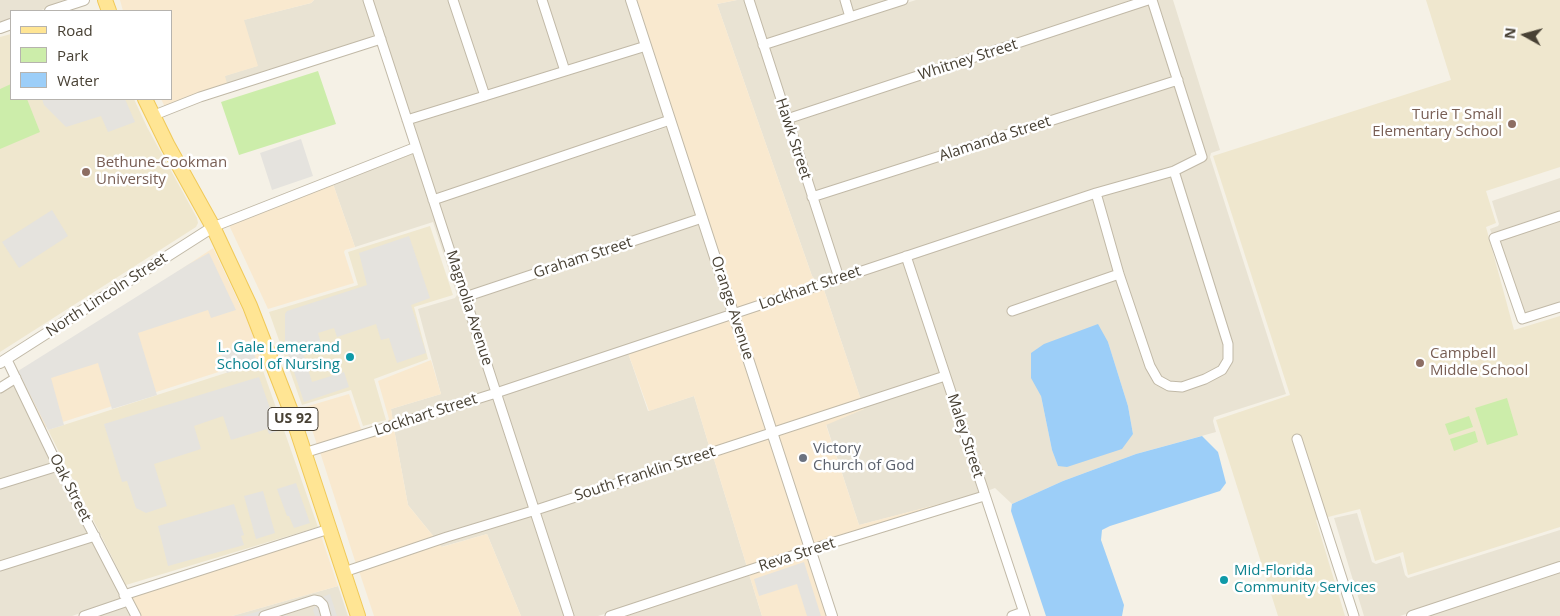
<!DOCTYPE html>
<html>
<head>
<meta charset="utf-8">
<style>
  body { margin:0 }
  #map { position:relative; width:1560px; height:616px; overflow:hidden; background:#f5f1e6; font-family:"Open Sans",sans-serif }
  canvas { display:block }
  .legend { position:absolute; left:10px; top:10px; width:162px; height:90px; box-sizing:border-box; background:#fff; border:1px solid #b6b3ae; margin:0; padding:6px 9px; list-style:none; font-size:15px; color:#484134 }
  .legend li { display:flex; align-items:center; gap:10px; height:25px }
  .legend b { width:25px; border:1px solid #b6b3ae }
  .north { position:absolute; left:1500px; top:10px; width:50px; height:50px; -webkit-text-stroke:4px #fff; paint-order:stroke; rotate:277deg; font-size:14px; font-weight:700; line-height:20px; text-align:center; color:#484134 }
  .north::after { content:''; display:block; margin:auto; width:18px; height:22px; background:#484134; clip-path:polygon(50% 0,100% 100%,50% 72%,0 100%) }
</style>
</head>
<body>
<div id="map">
<canvas width="1560" height="616"></canvas>
<ul class="legend">
<li><b style="height:6px;background:#ffe594"></b>Road</li>
<li><b style="height:14px;background:#ccedaa"></b>Park</li>
<li><b style="height:14px;background:#9ccef8"></b>Water</li>
</ul>
<div class="north">N</div>
</div>
<script>
const ctx = document.querySelector('canvas').getContext('2d');
ctx.lineJoin = 'round';
function paint(path, color) { ctx.fillStyle = color; ctx.fill(path, 'evenodd'); }
const shape = rows => new Path2D(rows.map(r => 'M' + r).join(''));
function strokePath(path, color, width, dash) { ctx.strokeStyle = color; ctx.lineWidth = width; ctx.lineCap = dash ? 'butt' : 'round'; ctx.setLineDash(dash || []); ctx.stroke(path); }
function label(font, color, halo, rows, align = 'center') {
  ctx.font = font + ' "Open Sans",sans-serif'; ctx.lineWidth = 5; ctx.setLineDash([]); ctx.textBaseline = 'middle'; ctx.strokeStyle = halo; ctx.fillStyle = color; for (const [text, x, y, turn = 0] of rows) {
    ctx.save(); ctx.translate(x, y); ctx.rotate((+turn || 0) * Math.PI / 180); ctx.textAlign = isNaN(turn) ? turn : align; if (halo) ctx.strokeText(text, 0, 0); ctx.fillText(text, 0, 0); ctx.restore();
  }
}
paint(shape([
  [0,0,72,0,38,11,11,11,11,20,0,24],
  [314,0,364,0,376,37,227,84,224,76,257,66,243,20,311,3],
  [372,0,449,0,480,94,410,115],
  [457,0,538,0,560,68,487,91],
  [546,0,627,0,641,43,567,66],
  [737,0,744,0,833,275,816,281,812,276,717,4],
  [753,0,841,0,845,15,766,40],
  [849,0,891,0,853,12],
  [916,0,1136,0,790,114,768,47],
  [1157,0,1173,0,1220,150,1211,153,1210,157,1286,394,1214,417,1213,421,1216,432,1136,454,1063,481,1012,504,995,488,987,491,911,259,1093,197,1114,272,1007,308,1010,315,1116,279,1154,381,1204,384,1210,382,1232,360,1232,343,1179,173,1207,159],
  [1108,342,1128,406,1133,434,1058,466,1052,450,1041,396],
  [1149,4,1173,78,815,192,792,122],
  [643,51,666,120,436,195,412,122],
  [1175,85,1197,155,1172,168,1091,190,841,273,817,199],
  [668,127,697,216,467,292,438,202],
  [414,153,491,391,393,422,391,409,441,394,418,309,455,298,457,295,433,222,355,247,333,184],
  [1171,176,1224,344,1223,359,1218,368,1203,376,1182,383,1170,382,1161,377,1154,365,1123,273,1101,195],
  [1560,178,1560,212,1492,235,1490,229,1498,226,1499,224,1492,201],
  [1560,220,1560,303,1525,314,1499,240],
  [700,223,728,311,499,388,470,299],
  [904,261,940,373,861,400,824,290,822,287],
  [628,353,648,411,694,396,710,449,537,506,501,395],
  [943,381,979,494,859,525,826,424,864,409,863,407],
  [14,384,53,464,0,480,0,392],
  [494,398,530,508,434,537,408,505,394,429],
  [713,456,747,567,598,616,574,616,540,513],
  [56,470,89,534,0,562,0,487],
  [1357,513,1372,562,1376,564,1400,556,1405,575,1408,578,1560,530,1560,563,1400,616,1364,616,1334,518],
  [532,515,565,616,521,616,487,534,441,547,439,544],
  [93,541,122,599,72,616,0,616,0,570],
  [1560,571,1560,616,1424,616],
  [749,574,762,616,623,616],
  [338,586,348,616,330,616,323,599,252,616,232,616],
  [315,603,317,604,322,616,276,616],
  [126,606,131,616,96,616]
]), '#e9e3d3');
paint(shape([
  [120,0,314,0,311,3,244,20,258,66,225,76,227,84,165,107,161,99,171,99,171,11,123,11],
  [637,0,737,0,717,4,812,276,816,281,736,309],
  [333,184,355,247,345,250,344,252,354,283,268,309,229,225],
  [213,248,253,332,265,366,263,360,259,359,44,428,17,372,111,316],
  [822,287,824,290,861,400,775,428,739,316],
  [731,319,767,431,710,449,694,396,649,411,628,353],
  [431,360,441,394,391,409,393,422,317,445,305,407,349,394,361,429,365,429,387,423,389,419,378,381],
  [863,407,864,409,826,425,859,525,970,496,813,546,777,435],
  [394,429,408,505,434,537,356,564,320,452],
  [770,438,806,548,747,567,713,456],
  [487,534,521,616,374,616,359,571,439,544,442,547],
  [321,536,338,586,232,616,141,616,130,597],
  [808,555,828,616,762,616,749,574]
]), '#f9e9cf');
paint(shape([
  [1426,0,1560,0,1560,167,1486,191,1496,223,1486,227,1514,330,1560,316,1560,527,1408,575,1403,552,1375,561,1360,509,1316,520,1345,616,1278,616,1216,420,1290,395,1213,156,1451,80],
  [11,34,11,99,134,99,147,127,197,218,198,223,196,227,0,352,0,37],
  [430,226,453,295,414,307,428,359,374,379,386,420,363,426,351,390,302,405,269,312,358,285,348,252],
  [260,362,318,527,126,585,48,430]
]), '#efe7ce');
paint(shape([
  [318,71,336,124,239,155,221,102],
  [11,84,11,99,27,99,40,132,0,149,0,89],
  [1507,398,1518,435,1487,445,1475,408],
  [1469,416,1473,427,1449,435,1445,424],
  [1475,431,1478,442,1454,451,1450,439]
]), '#ccedaa');
paint(shape([
  [42,99,125,99,135,122,108,132,101,116,66,127,44,105],
  [301,139,313,176,272,190,260,153],
  [52,210,68,236,19,268,2,242],
  [409,236,430,298,411,305,426,353,397,363,389,338,381,340,376,324,337,337,334,328,318,333,322,347,303,353,312,382,344,372,349,387,304,402,285,345,285,314,287,311,367,285,359,253],
  [209,253,236,310,211,318,208,310,138,333,157,395,112,409,98,363,51,378,64,425,48,430,18,371,189,264],
  [251,344,257,363,227,373,221,353],
  [259,377,278,431,269,434,267,429,231,440,223,416,194,426,201,449,154,464,167,506,146,513,136,508,127,481,122,482,104,424],
  [296,483,310,523,294,528,289,516,287,516,277,489],
  [263,491,275,533,256,539,244,496],
  [234,504,244,535,241,536,244,545,168,566,158,526],
  [804,562,821,616,807,616,797,584,759,596,754,579],
  [330,594,337,616,315,616,313,610,322,597],
  [284,604,287,616,242,616]
]), '#e5e3de');
paint(shape([
  [1098,324,1108,342,1128,406,1133,434,1122,449,1067,467,1058,466,1052,450,1041,396,1031,378,1031,353,1044,344],
  [1202,436,1218,452,1226,483,1220,491,1110,526,1102,530,1101,540,1124,605,1122,616,1046,616,1011,511,1012,504,1063,481,1136,454]
]), '#9ccef8');
const minor = shape([
  [368,0,569,616],
  [453,0,485,96],
  [542,0,565,71],
  [749,0,839,278],
  [845,0,850,17],
  [763,45,903,0],
  [152,116,200,97,381,39],
  [787,119,1148,0],
  [407,120,646,46],
  [1096,193,1119,274,1150,366,1158,380,1169,386,1182,387,1205,379,1222,370,1228,360,1228,344,1174,171],
  [812,197,1178,80],
  [433,200,670,120],
  [1560,216,1494,238,1522,319,1560,307],
  [213,227,416,147],
  [906,256,1025,616],
  [465,297,702,218],
  [1012,311,1119,274],
  [7,360,58,466,136,616],
  [0,388,16,378],
  [1297,439,1354,616],
  [304,453,496,393,1096,193,1174,171,1202,157,1152,0],
  [0,484,58,466],
  [0,566,95,536],
  [344,572,447,537,539,509,945,376],
  [124,595,329,529],
  [84,616,128,601],
  [264,616,314,600,319,601,323,605,326,616],
  [610,616,828,544,984,496],
  [1012,616,1023,612]
]);
const tertiary = shape([
  [631,0,832,616],
  [50,11,84,0],
  [0,28,11,24],
  [0,363,213,227],
  [1412,616,1560,567]
]);
const primary = shape([
  [105,0,109,11],
  [145,99,168,146,213,227,250,306,290,409,358,616]
]);
strokePath(minor, '#c1b9a7', 11);
strokePath(tertiary, '#c1b9a7', 12);
strokePath(primary, '#f0c958', 16);
strokePath(minor, '#fff', 9);
strokePath(tertiary, '#fff', 10);
strokePath(primary, '#ffe594', 14);
for (const [x, y, r, color] of [
  [1512,124,5,"#8d6e63"],
  [86,172,5,"#8d6e63"],
  [350,357,5,"#0f9aa8"],
  [1420,363,5,"#8d6e63"],
  [803,458,5,"#6b7280"],
  [1224,580,5,"#0f9aa8"]
]) { const dot = new Path2D(); dot.arc(x, y, r, 0, 2 * Math.PI); ctx.fillStyle = color; ctx.fill(dot); strokePath(dot, '#fff', 2); }
for (const [x, y, w] of [
  [293,419,50]
]) { const box = new Path2D(); box.roundRect(x - w / 2, y - 11.5, w, 23, 4); ctx.fillStyle = '#fff'; ctx.fill(box); strokePath(box, '#484134', 1); }
label('bold 14px', '#484134', null, [
  ["US 92",293,419]
]);
label('15px', '#484134', '#fff', [
  ["Whitney Street",968,60,-18],
  ["Hawk Street",793,139,72],
  ["Alamanda Street",995,139,-18],
  ["Graham Street",583,258,-18],
  ["Lockhart Street",810,288,-19],
  ["North Lincoln Street",107,295,-33],
  ["Magnolia Avenue",469,308,72],
  ["Orange Avenue",732,308,72],
  ["Lockhart Street",426,415,-18],
  ["Maley Street",965,436,72],
  ["South Franklin Street",645,474,-18],
  ["Oak Street",70,488,63],
  ["Reva Street",797,555,-18]
]);
label('15px', '#785e54', '#fff', [
  ["Turie T Small",1502,115,"right"],
  ["Elementary School",1502,132,"right"],
  ["Bethune-Cookman",96,163],
  ["University",96,180],
  ["Campbell",1430,354],
  ["Middle School",1430,371]
], 'left');
label('15px', '#0d838f', '#fff', [
  ["L. Gale Lemerand",340,348],
  ["School of Nursing",340,365],
  ["Mid-Florida",1234,571,"left"],
  ["Community Services",1234,588,"left"]
], 'right');
label('15px', '#5b616d', '#fff', [
  ["Victory",813,449],
  ["Church of God",813,466]
], 'left');
</script>
</body>
</html>
